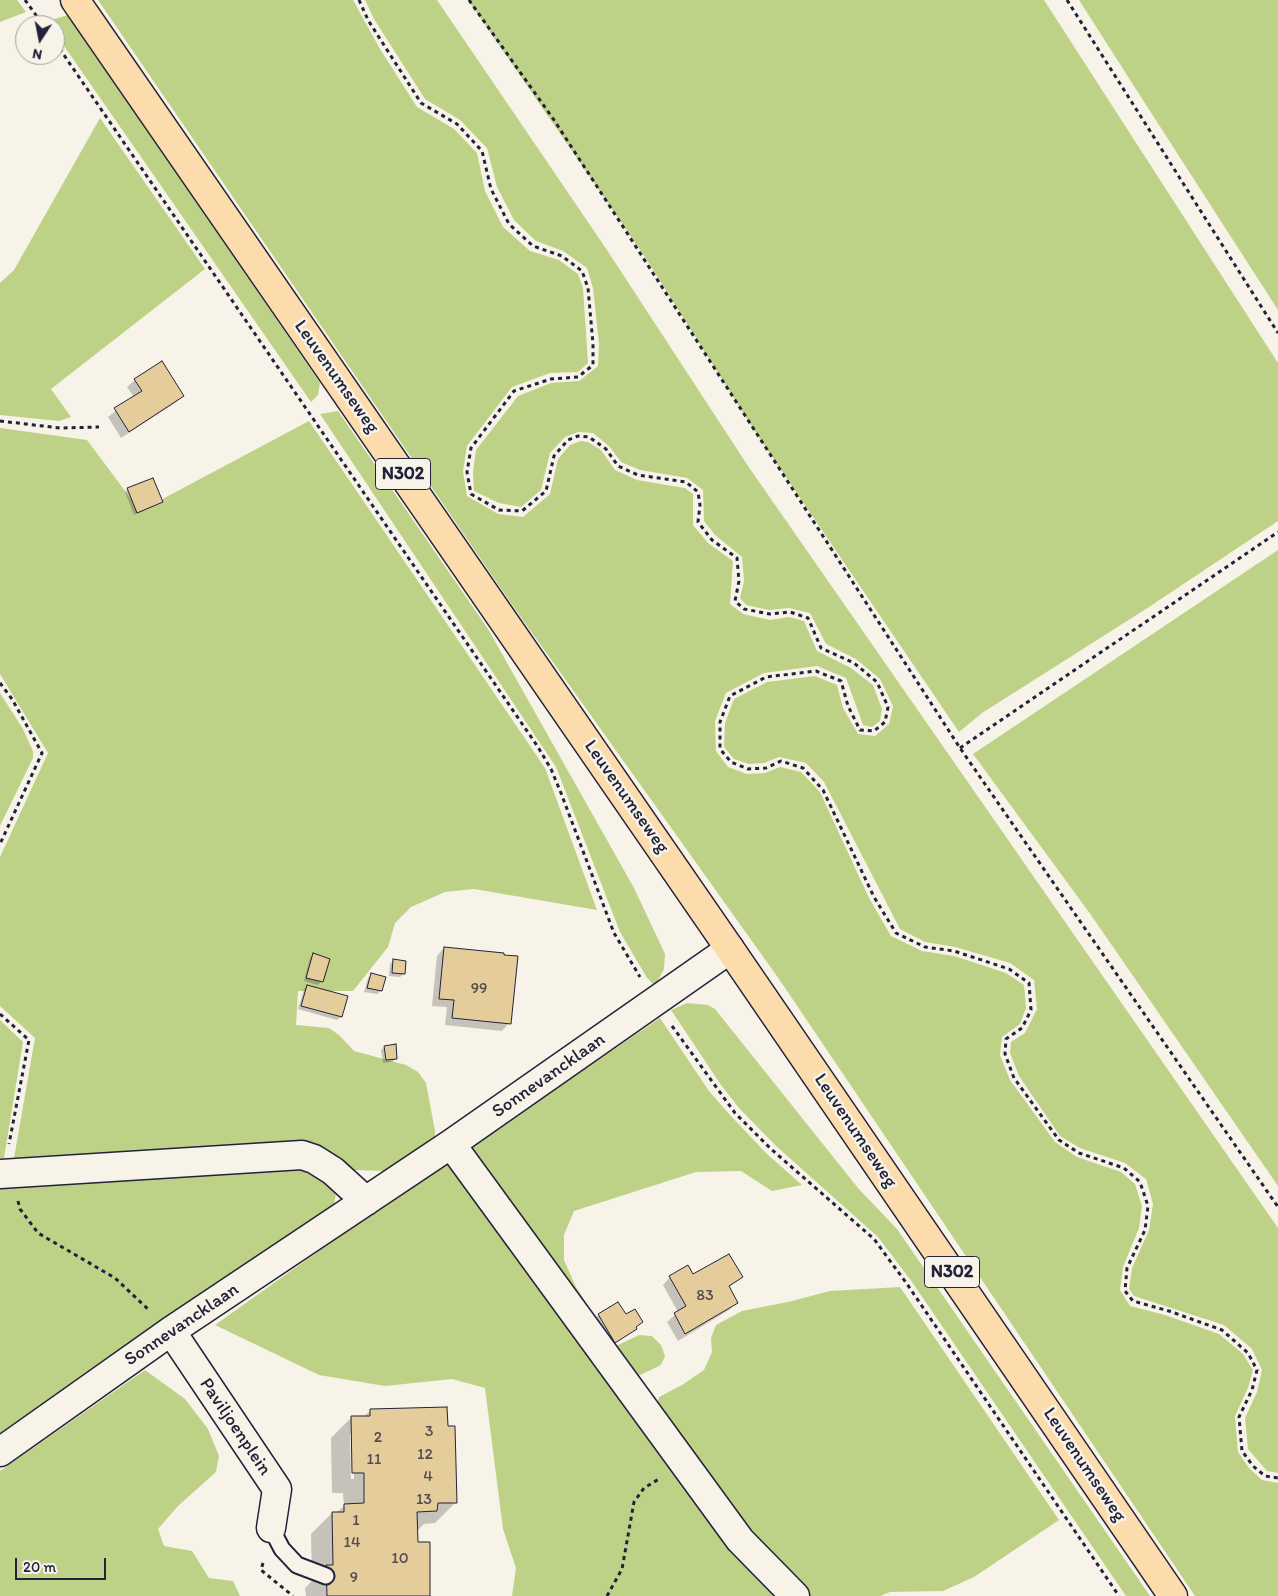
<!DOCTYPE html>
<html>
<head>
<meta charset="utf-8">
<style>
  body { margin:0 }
  #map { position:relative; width:1278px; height:1596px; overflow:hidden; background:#f7f3e8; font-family:Itim,sans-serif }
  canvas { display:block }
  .north { position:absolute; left:15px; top:15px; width:50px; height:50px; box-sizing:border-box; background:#f7f3e8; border:1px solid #a29fa3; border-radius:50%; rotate:191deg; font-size:14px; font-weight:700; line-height:20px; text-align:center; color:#22223b }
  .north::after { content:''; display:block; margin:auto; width:18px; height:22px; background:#22223b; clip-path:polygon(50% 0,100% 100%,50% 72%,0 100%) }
  .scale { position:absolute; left:15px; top:1558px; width:91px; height:22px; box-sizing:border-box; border:2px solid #22223b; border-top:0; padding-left:6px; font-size:15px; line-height:18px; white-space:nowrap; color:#22223b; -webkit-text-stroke:4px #f7f3e8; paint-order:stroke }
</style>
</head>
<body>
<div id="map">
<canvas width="1278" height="1596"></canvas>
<div class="north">N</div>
<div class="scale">20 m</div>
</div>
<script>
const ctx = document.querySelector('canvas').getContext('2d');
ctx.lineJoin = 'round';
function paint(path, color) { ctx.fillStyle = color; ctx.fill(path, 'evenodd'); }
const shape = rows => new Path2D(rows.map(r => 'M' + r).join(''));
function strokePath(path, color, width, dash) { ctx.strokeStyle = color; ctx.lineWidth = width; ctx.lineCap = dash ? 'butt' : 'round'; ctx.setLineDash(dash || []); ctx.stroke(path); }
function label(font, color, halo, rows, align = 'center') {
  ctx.font = font + ' Itim,sans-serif'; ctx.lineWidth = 5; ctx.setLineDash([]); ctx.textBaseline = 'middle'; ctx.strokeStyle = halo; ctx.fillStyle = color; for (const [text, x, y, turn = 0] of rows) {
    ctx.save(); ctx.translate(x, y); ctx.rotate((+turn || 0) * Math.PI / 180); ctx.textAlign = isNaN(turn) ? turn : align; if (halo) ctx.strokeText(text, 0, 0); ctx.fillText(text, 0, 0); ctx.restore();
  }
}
paint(shape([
  [0,0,17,0,26,12,0,22],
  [98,0,353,0,380,49,417,107,454,129,477,153,485,191,503,227,530,251,559,260,578,274,583,288,588,363,578,372,550,373,512,387,467,446,463,471,467,496,498,514,523,517,550,494,558,459,570,445,581,441,588,442,601,450,615,470,637,480,685,488,693,494,693,525,708,543,733,561,730,604,743,614,770,620,789,617,804,621,817,651,851,668,873,685,882,709,880,721,872,727,863,725,846,678,817,666,764,673,726,693,715,721,716,751,728,767,747,774,765,773,780,767,801,772,820,792,869,898,891,936,922,951,954,956,1006,973,1024,985,1026,1008,1020,1024,1002,1037,1000,1055,1010,1080,1055,1142,1077,1157,1121,1172,1135,1184,1142,1206,1139,1228,1123,1267,1120,1290,1130,1306,1165,1315,1219,1334,1243,1354,1253,1370,1248,1388,1235,1416,1238,1452,1249,1468,1262,1480,1278,1483,1278,1596,1195,1596,779,979,515,609],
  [365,0,437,0,607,250,748,466,1278,1228,1278,1473,1267,1471,1248,1449,1245,1418,1257,1392,1262,1370,1252,1349,1224,1325,1134,1296,1129,1289,1132,1268,1149,1230,1153,1204,1146,1179,1125,1163,1080,1148,1060,1136,1019,1076,1010,1053,1011,1042,1025,1033,1037,1009,1034,980,1010,963,955,947,925,942,900,929,824,782,806,763,779,757,764,763,749,764,734,759,724,747,725,723,734,699,767,682,815,676,837,685,843,708,858,734,875,736,889,724,893,706,880,679,856,659,826,644,810,613,789,608,769,610,746,605,740,598,744,581,742,557,715,535,704,521,703,490,687,478,640,470,621,462,609,446,593,433,578,432,565,437,550,453,541,490,521,507,499,503,474,491,473,472,476,450,518,396,551,383,579,381,598,366,599,344,593,288,587,268,563,251,536,241,514,220,497,187,487,148,460,120,425,99,374,19],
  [468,0,1044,0,1278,363,1278,521,1149,607,982,713,959,732,754,430,645,257],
  [1079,0,1278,0,1278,310,1132,83],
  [68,15,320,383,318,395,311,402,55,33,55,25,50,25,47,21],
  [100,118,205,269,51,389,71,417,59,421,0,415,0,283,14,270],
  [338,411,488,629,634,888,665,954,664,969,655,986,647,978,620,932,556,767,320,414],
  [309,421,545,768,597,910,474,889,445,892,411,907,395,923,388,947,353,991,298,991,296,1025,329,1028,339,1035,354,1051,406,1065,418,1072,426,1083,435,1131,435,1141,385,1171,353,1170,305,1142,14,1158,35,1038,0,1006,0,857,48,753,0,674,0,428,87,440,140,511],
  [1278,550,1278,1186,1091,915,973,754],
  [0,693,23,729,33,751,33,758,0,826],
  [687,1003,708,1005,715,1009,858,1188,897,1229,1150,1596,1126,1596,912,1282,878,1237,775,1145,739,1108,721,1085,671,1010],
  [660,1018,709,1091,730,1115,766,1153,802,1185,772,1191,741,1171,696,1172,574,1211,564,1235,564,1260,576,1287,614,1347,639,1335,652,1336,661,1345,665,1356,661,1365,632,1379,473,1161,473,1145],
  [0,1020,23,1042,4,1158,0,1158],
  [445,1161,456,1169,783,1596,512,1596,516,1568,503,1529,485,1388,452,1379,385,1386,319,1375,215,1325],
  [309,1168,336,1193,334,1205,0,1436,0,1185],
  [900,1287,1059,1520,974,1577,943,1591,890,1592,880,1596,806,1596,747,1535,656,1410,659,1397,682,1385,704,1370,712,1352,711,1338,716,1325,742,1311,788,1302,830,1291],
  [145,1370,185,1399,208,1429,219,1456,216,1472,178,1506,158,1529,164,1546,192,1551,209,1578,233,1581,240,1596,0,1596,0,1471]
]), '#bed287');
paint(shape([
  [135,380,183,396,175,403,121,438,108,417,134,397,127,387],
  [128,489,162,502,134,515,125,492],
  [444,948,509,1023,502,1031,445,1025,447,1007,432,1006,437,956],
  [313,955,322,981,318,985,304,981,310,958],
  [393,961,404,974,400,977,389,976,390,964],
  [371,975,384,978,381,991,377,994,364,992,368,978],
  [307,986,341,1017,337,1020,298,1009,304,989],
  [385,1047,396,1059,392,1062,383,1063,381,1050],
  [693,1276,742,1277,728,1288,737,1302,729,1310,678,1341,667,1322,678,1312,663,1285,670,1277],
  [599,1315,626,1316,635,1328,632,1332,611,1345,595,1318],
  [371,1410,456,1502,435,1523,424,1524,416,1532,417,1544,429,1596,306,1596,305,1588,312,1581,311,1534,332,1513,336,1513,344,1506,343,1493,332,1493,331,1438,352,1417,363,1417],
  [353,1432,354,1479,351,1479,350,1434]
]), '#0003');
const building = shape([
  [162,361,184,396,129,432,114,408,142,391,134,379,162,361],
  [153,478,163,502,137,513,127,488,153,478],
  [444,947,504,953,504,955,518,956,511,1024,452,1018,454,1000,439,999,444,947],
  [313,953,330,959,323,982,306,978,313,953],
  [393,959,406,961,405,974,392,973,393,959],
  [371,973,386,977,382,991,367,988,371,973],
  [307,985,348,996,342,1017,301,1006,307,985],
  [396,1044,397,1059,386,1060,384,1046,396,1044],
  [729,1254,743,1277,729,1286,738,1303,685,1334,674,1313,686,1306,669,1276,688,1265,693,1274,729,1254],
  [618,1302,626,1314,635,1309,643,1322,636,1327,637,1329,615,1343,598,1314,618,1302],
  [447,1407,448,1426,455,1426,457,1503,438,1503,437,1511,417,1512,418,1542,430,1542,430,1596,327,1596,326,1565,333,1565,332,1512,344,1512,344,1504,364,1503,364,1473,352,1473,351,1416,370,1416,370,1409,447,1407]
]);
paint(building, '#e5cc9b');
strokePath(building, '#22223b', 1);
const service = shape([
  [271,1528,282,1549,297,1565,326,1576]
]);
const minor = shape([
  [451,1144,740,1540,795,1596],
  [0,1174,302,1155,314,1159,333,1171,366,1201],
  [171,1331,277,1489,271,1528],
  [0,1452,171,1331,451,1144,730,949]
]);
const primary = shape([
  [75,0,730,949,1173,1596]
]);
strokePath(service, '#22223b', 19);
strokePath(minor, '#22223b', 31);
strokePath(primary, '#22223b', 31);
strokePath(shape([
  [25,0,43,25],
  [359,0,368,20,421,103,457,124,482,151,491,189,509,224,533,246,562,256,582,271,588,288,593,344,593,365,578,377,551,379,514,391,471,448,467,472,471,494,499,510,522,511,546,491,554,456,568,440,578,436,589,437,606,449,618,466,638,475,686,482,698,492,700,505,698,522,712,540,737,558,739,581,735,601,744,609,770,614,790,612,808,618,821,648,854,663,877,682,888,707,885,722,874,731,860,730,848,706,841,681,816,671,766,677,730,696,720,722,720,749,731,762,748,769,766,768,781,761,803,768,823,790,874,897,896,933,925,947,954,951,1009,969,1029,983,1031,1010,1022,1028,1006,1039,1005,1054,1014,1078,1059,1140,1079,1153,1124,1168,1140,1182,1148,1206,1145,1230,1127,1268,1125,1291,1133,1301,1169,1311,1222,1330,1248,1353,1257,1370,1252,1390,1239,1417,1242,1451,1253,1466,1265,1476,1278,1478],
  [469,0,554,120,960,748,1278,1207],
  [1067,0,1278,333],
  [55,42,538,747,551,769,561,793,614,933,640,977],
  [0,421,60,428,99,427],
  [0,683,12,699,42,753,0,844],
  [960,748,1278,532],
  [0,1014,29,1040,9,1144],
  [672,1026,735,1113,771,1149,874,1239,907,1284,1119,1596],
  [18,1201,20,1209,38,1233,115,1278,149,1310],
  [263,1563,261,1570,293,1596],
  [607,1596,622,1569,634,1502,644,1488,659,1479]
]), '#22223b', 3, [4, 4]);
strokePath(service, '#f7f3e8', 15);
strokePath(minor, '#f7f3e8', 28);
strokePath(primary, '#fcdcac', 28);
label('16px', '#534c53', null, [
  ["99",479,989],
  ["83",705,1296],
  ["3",429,1432],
  ["2",378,1438],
  ["12",425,1455],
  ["11",374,1460],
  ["4",428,1477],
  ["13",424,1500],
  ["1",356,1521],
  ["14",352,1543],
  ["10",400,1559],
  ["9",354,1578]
]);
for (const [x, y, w] of [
  [403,474,55],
  [952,1272,55]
]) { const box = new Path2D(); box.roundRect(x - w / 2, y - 15.5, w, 31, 4); ctx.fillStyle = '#f7f3e8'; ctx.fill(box); strokePath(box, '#22223b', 1); }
label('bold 18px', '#22223b', null, [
  ["N302",403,474],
  ["N302",952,1272]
]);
label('19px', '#22223b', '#f7f3e8', [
  ["Leuvenumseweg",336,377,55],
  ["Leuvenumseweg",626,797,55],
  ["Sonnevancklaan",549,1076,-35],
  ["Leuvenumseweg",855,1131,56],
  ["Sonnevancklaan",182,1325,-34],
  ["Paviljoenplein",235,1427,56],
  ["Leuvenumseweg",1084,1465,56]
]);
</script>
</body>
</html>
